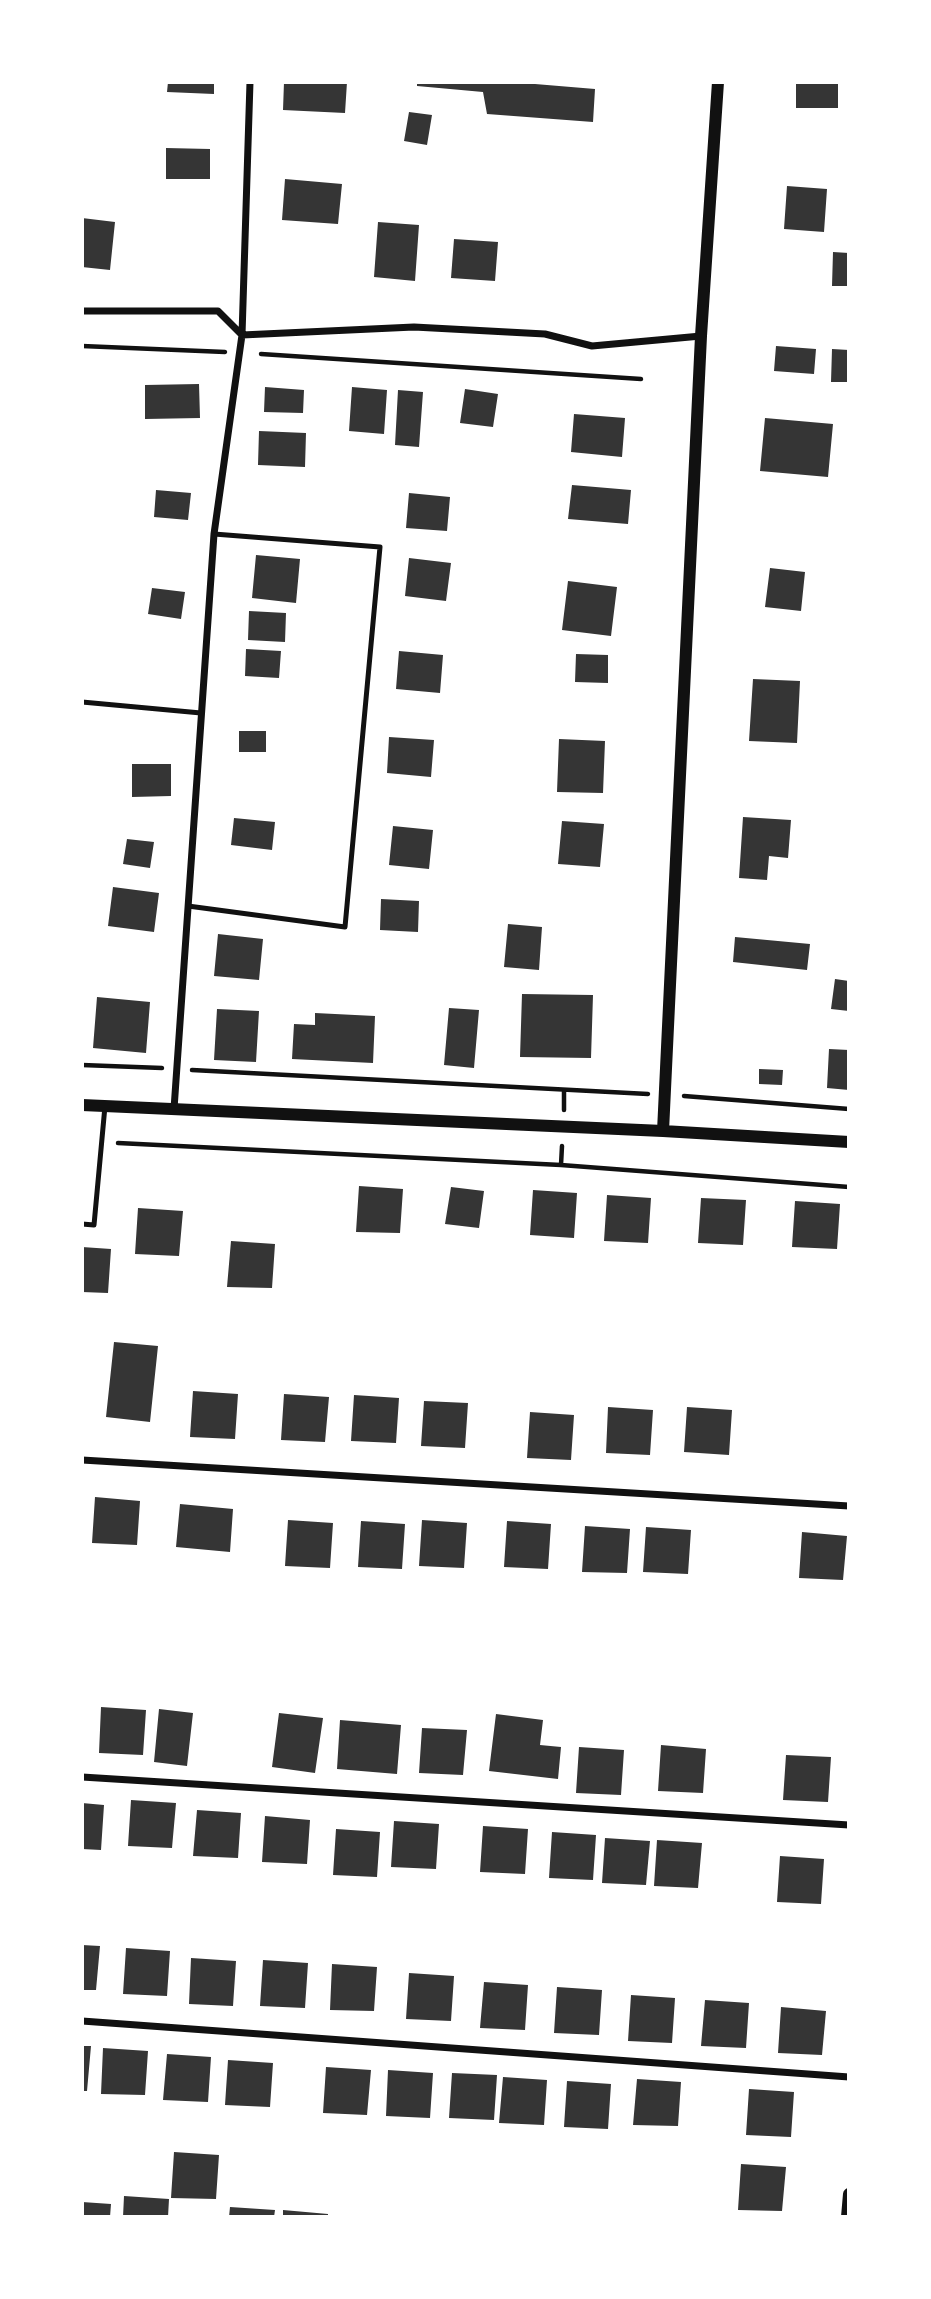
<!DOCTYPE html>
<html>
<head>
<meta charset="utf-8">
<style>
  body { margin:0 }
  #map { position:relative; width:931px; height:2299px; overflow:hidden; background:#fff; font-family:Barlow,sans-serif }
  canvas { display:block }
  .frame { position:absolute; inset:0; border:84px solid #fff; pointer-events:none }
</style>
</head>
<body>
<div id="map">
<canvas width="931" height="2299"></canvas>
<div class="frame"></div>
</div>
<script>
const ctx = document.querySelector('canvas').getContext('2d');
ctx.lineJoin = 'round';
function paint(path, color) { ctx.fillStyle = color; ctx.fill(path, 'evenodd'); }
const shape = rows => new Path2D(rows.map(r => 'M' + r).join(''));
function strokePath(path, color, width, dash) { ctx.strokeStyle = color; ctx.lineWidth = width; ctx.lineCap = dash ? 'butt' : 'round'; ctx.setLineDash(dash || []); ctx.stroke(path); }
paint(shape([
  [168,82,214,82,214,94,167,92],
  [284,82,347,82,345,113,283,110],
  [417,82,535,82,535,84,595,89,593,122,487,114,483,92,417,86],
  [796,82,838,82,838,108,796,108],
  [409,112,432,115,427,145,404,141],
  [166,148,210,149,210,179,166,179],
  [285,179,342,184,338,224,282,220],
  [787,186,827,189,824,232,784,229],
  [82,218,115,222,110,270,82,267],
  [378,222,419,225,415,281,374,277],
  [454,239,498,242,495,281,451,278],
  [833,252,849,253,849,286,832,286],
  [776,346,816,349,814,374,774,371],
  [832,349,849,350,849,382,831,382],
  [199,384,200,418,145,419,145,385],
  [265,387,304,390,303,413,264,412],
  [352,387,387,390,384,434,349,431],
  [465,389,498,394,493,427,460,423],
  [398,390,423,392,419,447,395,445],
  [574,414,625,418,622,457,571,452],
  [765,418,833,424,828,477,760,471],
  [259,431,306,433,305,467,258,465],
  [572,485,631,490,628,524,568,519],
  [156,490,191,493,188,520,154,517],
  [409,493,450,497,447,531,406,528],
  [256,555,300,559,296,603,252,598],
  [409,558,451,563,446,601,405,596],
  [770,568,805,572,801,611,765,607],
  [568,581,617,587,611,636,562,630],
  [152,588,185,592,181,619,148,614],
  [249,611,286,613,285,642,248,640],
  [246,649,281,651,279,678,245,676],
  [399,651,443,655,440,693,396,689],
  [576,654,608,655,608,683,575,682],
  [753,679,800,681,797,743,749,741],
  [239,731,266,731,266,752,239,752],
  [389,737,434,740,431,777,387,773],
  [559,739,605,741,603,793,557,792],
  [132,764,171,764,171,796,132,797],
  [743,817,791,820,788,858,769,856,767,880,739,878],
  [234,818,275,822,272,850,231,845],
  [562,821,604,824,600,867,558,864],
  [393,826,433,830,429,869,389,865],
  [127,839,154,842,150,868,123,864],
  [113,887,159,893,154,932,108,926],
  [381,899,419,901,418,932,380,930],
  [508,924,542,927,539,970,504,967],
  [218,934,263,939,259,980,214,976],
  [735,937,810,944,807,970,733,962],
  [835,979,849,981,849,1011,831,1009],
  [522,994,593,995,591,1058,520,1057],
  [97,997,150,1002,146,1053,93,1048],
  [449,1008,479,1010,474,1068,444,1065],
  [217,1009,259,1011,256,1062,214,1060],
  [315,1013,375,1016,373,1063,292,1059,294,1024,315,1025],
  [829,1049,849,1050,849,1090,827,1088],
  [759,1069,783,1070,782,1085,759,1084],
  [359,1186,403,1189,400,1233,356,1232],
  [451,1187,484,1191,479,1228,445,1224],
  [533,1190,577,1193,574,1238,530,1235],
  [607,1195,651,1198,648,1243,604,1241],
  [701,1198,746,1200,743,1245,698,1243],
  [795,1201,840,1204,837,1249,792,1247],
  [138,1208,183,1211,179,1256,135,1254],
  [231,1241,275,1244,272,1288,227,1287],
  [82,1247,111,1249,108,1293,82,1292],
  [114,1342,158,1346,150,1422,106,1417],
  [193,1391,238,1394,235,1439,190,1437],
  [284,1394,329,1397,325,1442,281,1440],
  [354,1395,399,1398,396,1443,351,1441],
  [424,1401,468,1403,465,1448,421,1446],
  [608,1407,653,1410,650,1455,606,1453],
  [687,1407,732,1410,729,1455,684,1452],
  [530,1412,574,1415,571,1460,527,1458],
  [95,1497,140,1501,137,1545,92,1543],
  [180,1504,233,1509,230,1552,176,1547],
  [288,1520,333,1523,330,1568,285,1566],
  [422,1520,467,1523,464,1568,419,1566],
  [361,1521,405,1524,402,1569,358,1567],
  [507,1521,551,1524,548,1569,504,1567],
  [585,1526,630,1529,627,1573,582,1572],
  [646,1527,691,1530,688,1574,643,1572],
  [802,1532,847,1536,843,1580,799,1578],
  [101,1707,146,1710,143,1755,99,1753],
  [159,1709,193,1713,187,1766,154,1762],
  [279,1713,323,1718,315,1773,272,1767],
  [496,1714,543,1720,540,1745,561,1747,558,1779,489,1771],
  [340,1720,401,1725,397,1774,337,1769],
  [422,1728,467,1730,463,1775,419,1773],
  [661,1745,706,1749,703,1793,658,1791],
  [579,1747,624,1750,621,1795,576,1793],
  [786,1755,831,1757,828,1802,783,1800],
  [131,1800,176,1803,172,1848,128,1846],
  [82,1803,104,1805,101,1850,82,1849],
  [197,1810,241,1813,238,1858,193,1856],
  [265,1816,310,1820,307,1864,262,1862],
  [394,1821,439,1824,436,1869,391,1867],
  [483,1826,528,1829,525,1874,480,1872],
  [336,1829,380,1832,377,1877,333,1875],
  [552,1832,596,1835,593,1880,549,1878],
  [605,1838,650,1841,646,1885,602,1883],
  [657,1840,702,1843,698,1888,654,1886],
  [780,1856,824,1859,821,1904,777,1902],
  [82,1945,100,1946,96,1990,82,1990],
  [126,1948,170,1951,167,1996,123,1994],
  [191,1958,236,1961,233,2006,189,2004],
  [263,1960,308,1963,305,2008,260,2006],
  [332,1964,377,1967,374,2011,330,2010],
  [409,1973,454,1976,451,2021,406,2019],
  [484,1982,528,1985,525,2030,480,2028],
  [557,1987,602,1990,599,2035,554,2033],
  [631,1995,675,1998,672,2043,628,2041],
  [705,2000,749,2003,746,2048,701,2046],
  [781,2007,826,2011,822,2055,778,2053],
  [82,2046,91,2046,87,2091,82,2091],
  [103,2048,148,2051,145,2095,101,2094],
  [167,2054,211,2057,208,2102,163,2100],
  [228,2060,273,2063,270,2107,225,2105],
  [326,2067,371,2070,367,2115,323,2113],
  [388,2070,433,2073,430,2118,386,2116],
  [452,2073,497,2075,494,2120,449,2118],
  [503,2077,547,2080,544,2125,499,2123],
  [637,2079,681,2082,678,2126,633,2125],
  [567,2081,611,2084,608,2129,564,2127],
  [749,2089,794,2092,791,2137,746,2135],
  [174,2152,219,2155,216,2199,171,2198],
  [741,2164,786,2167,782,2211,738,2210],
  [124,2196,169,2199,168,2217,123,2217],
  [82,2202,111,2204,110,2217,82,2217],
  [230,2207,275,2210,274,2217,229,2217],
  [283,2210,328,2214,328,2217,283,2217]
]), '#353535');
strokePath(shape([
  [82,346,225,352],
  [261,354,641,379],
  [82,1065,162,1068],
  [192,1070,648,1094],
  [684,1096,849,1109],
  [564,1110,564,1090],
  [118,1143,561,1165],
  [562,1146,561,1165,849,1187]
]), '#111', 4.5);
strokePath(shape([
  [82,702,201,713],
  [188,906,345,927,380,547,214,534],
  [82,1224,94,1225,105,1106]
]), '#111', 5);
strokePath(shape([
  [82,311,218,311,242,335,414,327,545,334,592,346,701,336],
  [174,1109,214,534,242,335,250,82],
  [82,1460,849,1506],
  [82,1777,849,1825],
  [82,2021,849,2077]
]), '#111', 7);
strokePath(shape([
  [82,1105,663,1131,849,1142],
  [663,1131,701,336,718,82],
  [847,2217,849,2194]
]), '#111', 12);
</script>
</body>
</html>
